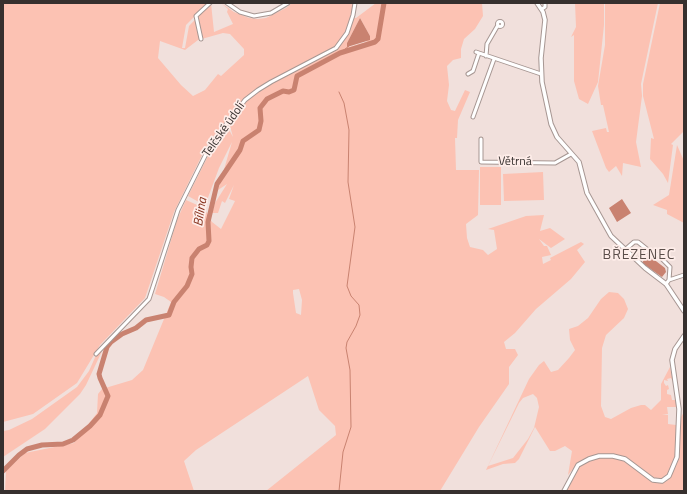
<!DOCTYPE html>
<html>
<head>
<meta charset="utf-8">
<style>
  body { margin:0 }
  #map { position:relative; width:687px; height:494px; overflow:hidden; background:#f1e0dc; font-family:"Titillium Web",sans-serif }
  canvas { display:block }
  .frame { position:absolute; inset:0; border:4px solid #36302e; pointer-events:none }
</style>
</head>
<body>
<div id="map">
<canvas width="687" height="494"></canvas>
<div class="frame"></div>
</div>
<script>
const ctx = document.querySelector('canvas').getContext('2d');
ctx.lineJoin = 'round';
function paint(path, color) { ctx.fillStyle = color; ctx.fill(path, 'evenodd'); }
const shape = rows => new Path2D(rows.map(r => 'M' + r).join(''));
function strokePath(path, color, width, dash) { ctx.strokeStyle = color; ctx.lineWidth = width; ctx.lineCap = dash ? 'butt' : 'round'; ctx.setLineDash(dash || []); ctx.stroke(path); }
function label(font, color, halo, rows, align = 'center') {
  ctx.font = font + ' "Titillium Web",sans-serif'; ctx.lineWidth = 3.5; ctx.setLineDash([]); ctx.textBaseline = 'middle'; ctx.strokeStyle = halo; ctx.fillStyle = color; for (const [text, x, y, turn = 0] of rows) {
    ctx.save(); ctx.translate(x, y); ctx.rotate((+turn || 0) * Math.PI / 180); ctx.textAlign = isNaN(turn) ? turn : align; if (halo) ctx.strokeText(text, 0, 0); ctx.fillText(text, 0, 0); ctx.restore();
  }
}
paint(shape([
  [3,3,208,3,186,25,182,48,185,48,189,26,211,3,214,32,233,24,227,12,228,9,221,3,234,12,249,18,258,19,266,18,286,8,292,3,353,3,351,17,356,18,376,3,482,3,483,16,475,29,464,39,461,49,461,58,453,60,447,66,449,85,447,101,451,110,455,111,465,90,470,92,458,120,457,138,455,138,456,170,479,170,478,215,466,224,467,238,470,247,483,250,488,255,497,249,494,230,488,229,526,216,544,215,540,231,550,228,565,239,551,248,539,239,544,246,547,246,551,255,542,257,543,264,551,260,550,258,581,242,584,244,577,250,585,262,571,279,536,309,515,333,504,342,506,349,515,349,518,355,509,367,509,384,479,427,440,491,266,491,336,435,335,426,319,410,308,376,196,450,184,461,194,491,5,491,6,471,25,453,74,443,97,413,98,394,102,389,132,380,143,370,171,302,164,297,155,294,177,220,186,200,204,208,212,222,221,229,235,201,229,199,234,185,225,203,222,201,218,213,212,213,215,203,227,184,218,190,232,142,219,168,206,203,197,201,188,196,209,154,227,126,233,137,230,126,225,122,208,143,174,212,145,298,100,345,77,383,33,414,3,422],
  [360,18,370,36,366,42,349,47,347,43],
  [223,33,230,34,244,49,244,55,221,76,218,74,205,90,193,96,181,85,158,58,160,41,185,50,198,40],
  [299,289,302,300,301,315,296,313,293,293,293,290],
  [575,3,604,3,604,25,598,82,588,104,579,99,574,81,574,35,571,37,576,27],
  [605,3,658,3,641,84,642,96,636,142,641,167,623,163,622,176,616,166,609,172,606,168,592,131,606,128,607,132,609,132,603,105,601,105,598,86,605,45],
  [660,3,684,3,684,131,671,144,673,145,668,183,663,174,650,159,651,138,654,139,643,96,643,84],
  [677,145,684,161,684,223,667,214,667,210,653,205,669,195],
  [501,167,501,205,480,205,480,167],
  [543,172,544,200,504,201,503,174],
  [609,292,618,293,624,299,628,309,624,318,606,335,602,348,601,406,605,417,611,419,631,408,641,405,645,405,651,410,661,400,661,384,670,367,673,382,671,378,667,379,668,381,664,380,664,383,666,386,668,385,669,389,667,390,667,394,671,395,672,400,676,400,676,394,677,407,667,407,668,414,662,415,668,415,668,424,676,425,677,427,675,457,668,475,662,479,654,478,626,457,606,454,588,457,577,464,568,475,572,451,565,446,555,451,550,451,535,427,519,459,515,463,503,464,486,470,529,379,539,365,544,361,551,372,558,370,569,358,575,350,570,340,569,329,578,326,588,318,601,299],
  [533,394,537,398,539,407,534,428,528,439,513,458,488,466,519,403,523,398],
  [103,349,86,385,80,394,45,429,3,457,3,431,9,430,32,419,77,387,89,371,97,353],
  [684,412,684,491,567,491,574,473,580,466,589,460,599,458,613,457,625,460,653,481,660,483,667,481,677,463,681,417]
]), '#fcc2b3');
paint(shape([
  [360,18,370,36,370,40,347,47,347,43],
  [622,199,631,213,617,222,609,208],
  [646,257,652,258,665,268,666,272,662,277,642,263]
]), '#c98270');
strokePath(shape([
  [340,53,349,46],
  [339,92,344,103,349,130,348,182,355,227,347,286,351,296,359,305,360,315,356,326,347,342,346,348,350,370,351,427,343,452,339,491]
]), '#c98270', 1);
strokePath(shape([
  [3,471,19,455,27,449,42,445,63,444,73,440,90,426,100,415,108,396,100,378,99,374,107,347,111,342,122,334,136,328,146,320,169,315,174,302,187,286,192,274,191,267,192,258,199,249,207,245,209,241,208,222,217,184,240,150,243,141,259,130,261,121,260,108,267,99,283,91,289,92,294,90,297,76,340,53,375,42,378,39,384,3]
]), '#c98270', 5);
const minor = shape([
  [227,3,240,12,254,16,271,13,288,3],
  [542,9,545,7,545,3],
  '497.5 24a2.5 2.5 0 1 1 5 0a2.5 2.5 0 1 1-5 0Z',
  [201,39,196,16,210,3],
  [476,52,541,74],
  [486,56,487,44,498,25],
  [468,74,473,71,479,53],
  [473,117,494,59],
  [481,139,481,162,555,163,571,154],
  [626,249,634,242,638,242,648,250],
  [638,260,648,250,658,255,670,267,669,280],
  [666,284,669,280,684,275],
  [96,354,149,299,178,210,209,148,221,131,245,100,258,90,271,82,336,48,347,33,353,15,355,3]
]);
const tertiary = shape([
  [537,3,543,12,545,20,541,58,542,82,551,124,557,137,579,162,587,193,611,236,645,268,666,284,684,311],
  [564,491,578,465,589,459,599,456,613,456,625,459,653,480,662,481,669,476,677,457,679,409,672,360,675,349,684,336]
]);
strokePath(minor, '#a69692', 5);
strokePath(tertiary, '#a69692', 5.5);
strokePath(minor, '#fff', 3);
strokePath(tertiary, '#fff', 3.5);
label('12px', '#36302e', '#feede9', [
  ["Telčské údolí",224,130,-55],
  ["Větrná",515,162,1]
]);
label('italic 13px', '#852f1a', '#feede9', [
  ["Bílina",201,212,-81]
]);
ctx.letterSpacing = '1px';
label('14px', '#5b4e4a', '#feede9', [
  ["BŘEZENEC",639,256]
]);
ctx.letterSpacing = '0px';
</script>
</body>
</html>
